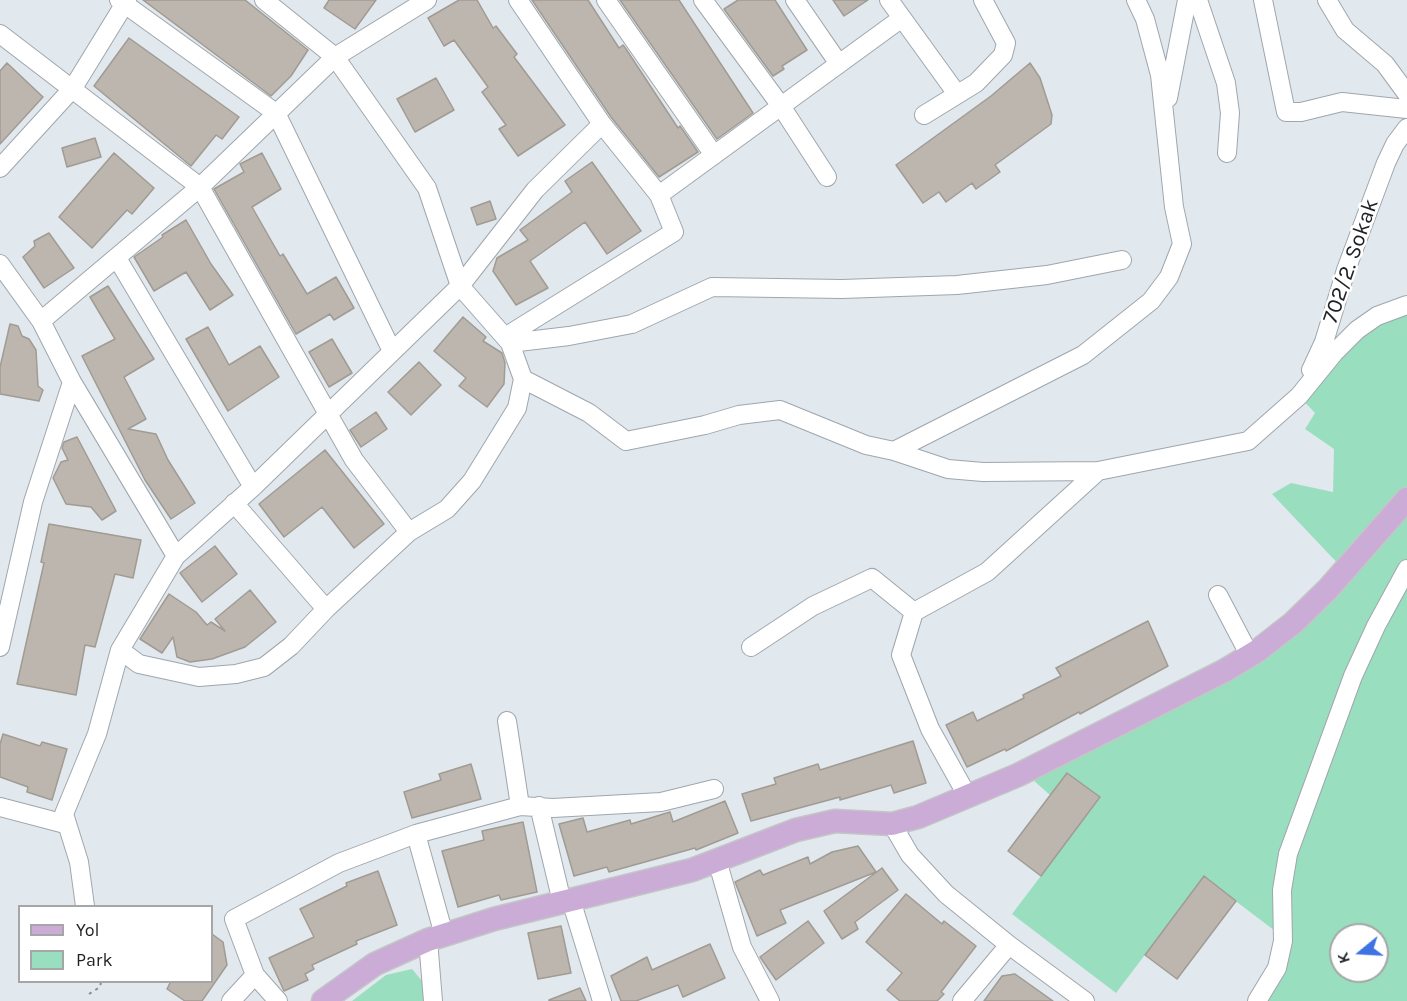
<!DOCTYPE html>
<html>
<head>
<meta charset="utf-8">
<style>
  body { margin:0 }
  #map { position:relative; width:1407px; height:1001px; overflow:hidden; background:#e1e9ef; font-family:Karla,sans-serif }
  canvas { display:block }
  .legend { position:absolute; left:18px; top:905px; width:195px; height:78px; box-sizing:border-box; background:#fff; border:2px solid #a5a6a7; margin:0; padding:8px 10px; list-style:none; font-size:18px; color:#1e2124 }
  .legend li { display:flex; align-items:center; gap:12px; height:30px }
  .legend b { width:30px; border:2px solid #a5a6a7 }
  .north { position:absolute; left:1329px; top:923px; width:60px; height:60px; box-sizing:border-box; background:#fff; border:2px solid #a5a6a7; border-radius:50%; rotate:252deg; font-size:16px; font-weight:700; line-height:24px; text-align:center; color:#1e2124 }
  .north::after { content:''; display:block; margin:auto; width:21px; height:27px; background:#3f72e3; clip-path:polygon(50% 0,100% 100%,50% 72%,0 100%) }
</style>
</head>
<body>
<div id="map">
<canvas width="1407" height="1001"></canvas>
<ul class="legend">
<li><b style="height:8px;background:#caacd6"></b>Yol</li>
<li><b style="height:16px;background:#99dfbf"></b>Park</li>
</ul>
<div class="north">K</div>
</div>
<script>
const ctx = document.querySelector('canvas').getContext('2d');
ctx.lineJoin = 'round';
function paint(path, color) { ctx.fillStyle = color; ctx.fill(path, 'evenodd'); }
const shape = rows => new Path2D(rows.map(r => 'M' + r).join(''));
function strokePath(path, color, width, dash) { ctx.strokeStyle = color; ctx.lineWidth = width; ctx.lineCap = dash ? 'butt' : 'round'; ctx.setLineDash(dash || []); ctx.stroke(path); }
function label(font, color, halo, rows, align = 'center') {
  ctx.font = font + ' Karla,sans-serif'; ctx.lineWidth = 5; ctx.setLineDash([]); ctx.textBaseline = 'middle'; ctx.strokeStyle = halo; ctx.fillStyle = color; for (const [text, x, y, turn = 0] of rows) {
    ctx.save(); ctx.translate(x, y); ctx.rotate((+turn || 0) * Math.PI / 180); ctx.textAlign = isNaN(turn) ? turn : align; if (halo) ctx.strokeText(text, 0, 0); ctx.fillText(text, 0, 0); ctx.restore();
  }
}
paint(shape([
  [1407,305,1407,1001,1257,1001,1283,937,1204,877,1116,993,1012,914,1100,798,1067,773,1050,795,1024,772,1224,671,1344,570,1272,494,1291,483,1333,492,1334,449,1305,429,1315,413,1299,396,1334,353],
  [1341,935,1377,935,1377,971,1341,971],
  [412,969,423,982,424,1001,352,1001,386,975]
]), '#99dfbf');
const building = shape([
  [143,0,245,0,308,50,291,76,271,96,143,0],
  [329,0,376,0,355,29,324,8,329,0],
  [459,0,477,0,493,28,496,26,517,54,514,57,565,125,518,156,499,129,506,125,482,92,488,87,454,40,444,46,428,18,459,0],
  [532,0,588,0,619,48,623,45,626,49,678,128,680,126,698,152,659,177,611,117,532,0],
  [620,0,679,0,753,113,717,139,620,0],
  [738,0,775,0,807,50,782,66,784,69,773,76,724,9,738,0],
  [833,0,868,0,844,16,833,0],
  [129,38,239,117,222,139,216,135,191,166,94,86,129,38],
  [7,63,43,97,0,144,0,71,7,63],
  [1030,63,1040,78,1052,115,1051,124,995,165,1000,172,976,189,972,183,946,202,939,192,923,203,896,165,991,96,1030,63],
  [436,78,454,110,415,132,397,99,436,78],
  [95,138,101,157,67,167,62,148,95,138],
  [114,153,154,188,132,214,127,210,92,248,59,217,114,153],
  [262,153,281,189,252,207,280,256,283,254,307,294,336,277,354,308,334,320,330,314,296,334,214,189,244,172,240,164,262,153],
  [592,162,641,231,607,254,585,222,530,261,548,288,516,305,493,271,497,258,528,240,520,230,572,192,565,181,592,162],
  [490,201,496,219,477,225,471,208,490,201],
  [186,220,211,264,233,295,210,310,186,272,154,291,134,257,163,237,162,235,186,220],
  [49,233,74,268,44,288,23,257,35,246,34,241,49,233],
  [108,286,154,359,124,377,146,419,128,429,156,434,168,460,195,503,171,519,145,480,82,356,115,339,90,297,108,286],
  [463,317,486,337,483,341,502,353,505,363,504,384,487,407,459,386,466,378,434,351,463,317],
  [10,324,18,326,22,336,29,339,36,350,38,386,43,390,39,401,0,394,0,367,10,324],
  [208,327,229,365,260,346,279,377,228,411,186,339,208,327],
  [332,339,352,373,329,387,309,352,332,339],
  [419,362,441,385,411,415,388,392,419,362],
  [376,412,387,429,361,447,350,430,376,412],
  [77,437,116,511,102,520,91,507,66,504,53,478,61,462,68,460,62,448,64,442,77,437],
  [325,450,384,524,354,548,322,507,284,537,259,504,325,450],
  [49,524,141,540,133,578,115,574,95,647,85,645,76,695,17,684,44,563,41,562,49,524],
  [215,546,237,574,202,602,180,573,215,546],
  [250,590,276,622,245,647,212,659,190,662,177,657,173,637,162,653,140,639,169,594,196,612,207,625,211,622,225,631,215,619,250,590],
  [1148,621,1168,666,1080,714,1079,712,1006,751,1005,749,967,767,946,725,973,712,977,721,1024,698,1023,695,1061,676,1056,668,1148,621],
  [3,734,40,746,42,742,67,749,52,800,27,792,28,787,0,777,0,744,3,734],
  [913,741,926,783,894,793,891,785,840,800,840,797,751,821,742,794,776,784,774,778,818,764,820,770,913,741],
  [471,764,481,799,412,818,404,792,441,780,439,774,471,764],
  [1067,773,1100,797,1041,876,1008,851,1067,773],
  [725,801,738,833,696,850,695,848,609,872,607,867,574,876,559,824,583,818,587,832,630,820,631,824,670,812,673,822,725,801],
  [523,822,537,892,501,900,499,895,458,907,442,851,484,840,482,831,523,822],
  [858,846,876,872,780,910,786,923,757,936,735,882,760,870,763,875,808,857,810,864,832,852,858,846],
  [882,868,898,890,855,922,858,929,842,939,824,911,882,868],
  [378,871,397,925,356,941,357,944,312,965,314,969,305,974,308,980,284,991,269,958,314,937,300,909,347,886,346,883,378,871],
  [1204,876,1236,901,1177,979,1145,955,1204,876],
  [906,894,942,924,944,921,976,946,941,992,944,994,937,1001,900,1001,887,990,902,973,866,942,906,894],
  [808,921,824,943,776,980,760,957,808,921],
  [561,926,571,973,538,979,528,933,561,926],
  [212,934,223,942,227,965,202,1001,185,1001,167,989,171,981,212,981,212,934],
  [710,944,725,978,683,997,678,985,636,1001,621,1001,611,976,647,957,652,970,710,944],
  [1015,974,1053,1001,984,1001,1002,976,1015,974],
  [580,988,586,1001,549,1001,549,1000,580,988]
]);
paint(building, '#bcb6af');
strokePath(building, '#a09b93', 1.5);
const minor = shape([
  [119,0,276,113,392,351],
  [518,0,602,124,659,195,902,18],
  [606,0,714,155],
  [703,0,781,106,827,177],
  [795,0,839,64],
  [889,0,957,94],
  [1198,0,1226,83,1230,113,1227,153],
  [1263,0,1286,112,1301,112,1342,102,1407,109],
  [1327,0,1345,30,1385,64,1407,94],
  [0,34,200,187,354,460,409,532],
  [1168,98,1187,0],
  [924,115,976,83,1003,55,1006,43,983,0],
  [0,168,73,88,127,0],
  [117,258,253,487],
  [0,264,41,321,72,382,176,556],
  [41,321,200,187,335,57,427,0],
  [505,337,674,232,659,195],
  [510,343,569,336,632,324,712,287,842,289,957,285,1047,275,1122,260],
  [1311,370,1324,342,1346,270,1386,163,1395,144,1407,128],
  [523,379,589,413,626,441,705,425,739,415,780,410,866,445,894,451,948,469,983,472,1098,471,1248,441,1299,396,1334,353,1357,330,1377,316,1407,305],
  [894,451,1083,355,1151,301,1169,277,1182,244,1174,207,1160,75,1145,19,1136,0],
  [234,503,326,609],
  [1218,595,1250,656],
  [0,647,33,502,72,382],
  [751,647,813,606,872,578,914,612],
  [120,650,139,664,199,677,236,674,264,667,291,646,326,609,409,532,447,509,472,481,517,408,523,379,510,343,460,286,427,188,335,57,264,0],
  [507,721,520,806],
  [968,797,930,729,901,655,914,612,987,572,1098,471],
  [539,806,562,902],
  [0,807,65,824],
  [892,824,910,855,946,894,1009,945,1085,1001],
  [416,834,444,935],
  [717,860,742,947,770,1001],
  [571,900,602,1001],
  [85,906,79,862,64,814,97,734,120,650,176,556,253,487,460,286,535,190,602,124],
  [428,940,433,1001],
  [231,1001,255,975],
  [278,1001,255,975,234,919,339,863,416,834,520,806,553,808,661,802,714,789],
  [962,1001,1009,945],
  [1257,1001,1277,968,1283,941,1282,890,1288,854,1353,676,1376,626,1407,569]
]);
const major = shape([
  [323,1001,375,964,428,940,494,919,692,870,796,830,835,821,892,824,918,817,1018,775,1224,671,1257,651,1293,623,1328,589,1407,499]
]);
strokePath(minor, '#9fa6ad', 20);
strokePath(major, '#c4c5c6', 25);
strokePath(shape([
  [89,994,100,987,101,982]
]), '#888e92', 2, [3, 4.5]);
strokePath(minor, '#fff', 18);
strokePath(major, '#caacd6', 22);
label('22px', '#1e2124', '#fff', [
  ["702/2. Sokak",1351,261,-71]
]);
</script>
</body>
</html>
